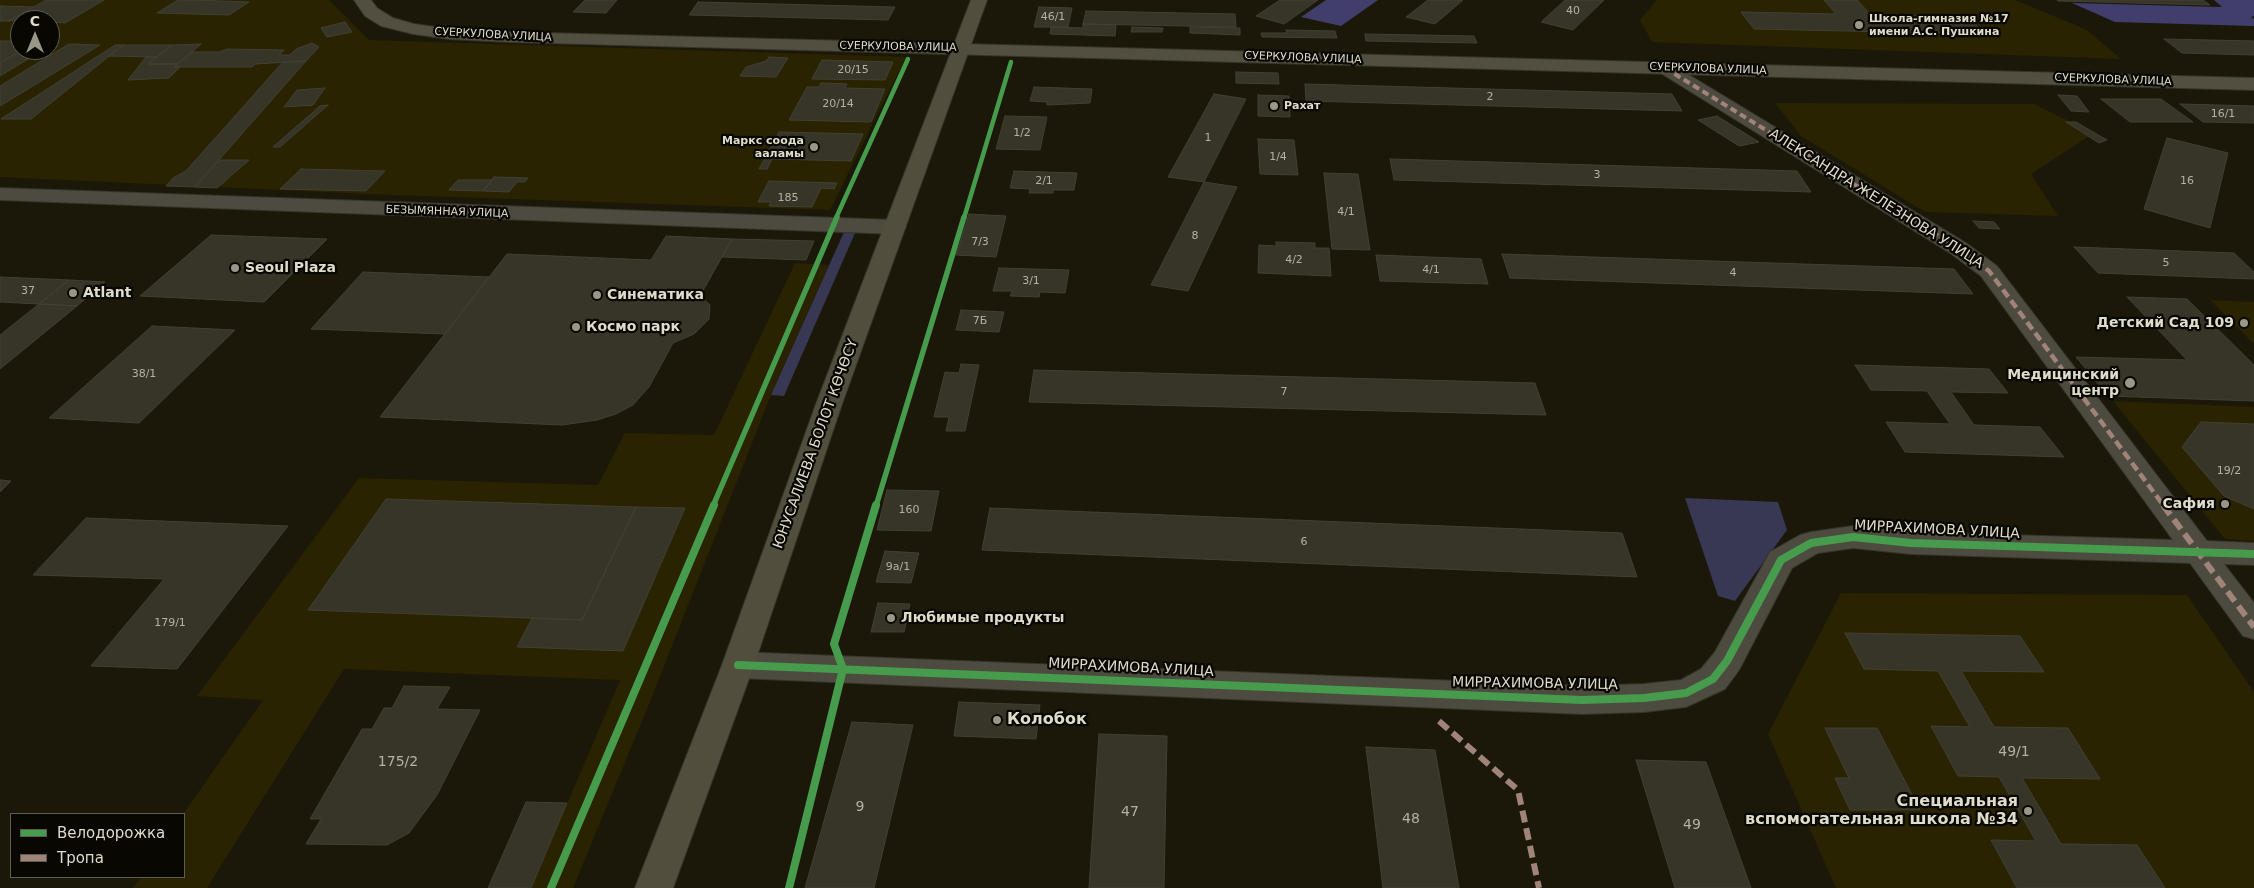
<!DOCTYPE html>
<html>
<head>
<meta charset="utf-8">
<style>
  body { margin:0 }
  #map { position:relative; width:2254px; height:888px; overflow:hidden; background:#1b1809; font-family:"DejaVu Sans",sans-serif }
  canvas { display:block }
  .legend { position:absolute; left:10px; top:813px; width:175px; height:65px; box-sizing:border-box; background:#090701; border:1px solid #5f5c52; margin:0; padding:6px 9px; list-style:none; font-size:15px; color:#dfdccc }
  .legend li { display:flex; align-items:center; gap:10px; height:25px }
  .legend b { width:25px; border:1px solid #5f5c52 }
  .north { position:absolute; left:10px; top:10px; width:50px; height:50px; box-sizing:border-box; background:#090701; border:1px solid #5f5c52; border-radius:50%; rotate:0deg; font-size:14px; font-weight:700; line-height:20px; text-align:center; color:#dfdccc }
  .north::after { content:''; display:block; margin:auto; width:18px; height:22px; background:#9a9788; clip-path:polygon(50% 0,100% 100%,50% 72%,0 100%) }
</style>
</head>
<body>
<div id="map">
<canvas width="2254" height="888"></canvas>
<ul class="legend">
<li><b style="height:6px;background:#469c4c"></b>Велодорожка</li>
<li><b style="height:6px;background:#a18479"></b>Тропа</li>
</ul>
<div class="north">С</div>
</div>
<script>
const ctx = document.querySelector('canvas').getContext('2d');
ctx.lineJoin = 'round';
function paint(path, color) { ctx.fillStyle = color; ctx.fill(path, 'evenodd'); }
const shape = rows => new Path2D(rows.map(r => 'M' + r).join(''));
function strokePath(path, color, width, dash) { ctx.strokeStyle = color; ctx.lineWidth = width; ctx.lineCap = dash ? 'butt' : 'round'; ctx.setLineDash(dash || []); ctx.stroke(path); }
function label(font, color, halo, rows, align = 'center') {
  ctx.font = font + ' "DejaVu Sans",sans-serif'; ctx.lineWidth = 4.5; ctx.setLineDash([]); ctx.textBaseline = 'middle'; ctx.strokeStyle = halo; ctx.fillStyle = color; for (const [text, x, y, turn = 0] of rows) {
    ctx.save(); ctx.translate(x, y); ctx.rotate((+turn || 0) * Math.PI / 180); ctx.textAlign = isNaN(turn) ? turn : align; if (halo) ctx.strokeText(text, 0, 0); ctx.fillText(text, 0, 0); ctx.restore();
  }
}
paint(shape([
  [0,0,329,0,369,40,906,57,830,210,367,194,0,177],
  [20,20,50,20,50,50,20,50],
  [1657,0,2015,0,2087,30,2121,59,1652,42,1640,20],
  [1775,103,2034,104,2094,133,2031,174,2058,216,1925,212,1801,136],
  [795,263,829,265,771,395,649,704,573,888,531,888,620,680,344,669,207,888,133,888,141,877,184,877,183,814,263,700,197,696,359,478,598,485,625,433,714,435],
  [386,499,685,508,623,651,517,647,532,618,309,610],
  [2210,300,2254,302,2254,344],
  [2113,401,2254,407,2254,541,2225,539],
  [1841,593,2187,595,2254,692,2254,888,1836,888,1768,734]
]), '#292301');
paint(shape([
  [844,232,855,233,784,396,771,395],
  [1685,498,1778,502,1787,530,1735,601,1718,596]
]), '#383754');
paint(shape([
  [1326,0,1378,0,1341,26,1301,17],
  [2214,0,2254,0,2254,16,2251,17,2254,19,2254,26,2115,22,2072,3,2222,7]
]), '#423e6c');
const building = shape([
  [46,0,104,0,65,23,50,22,50,20,8,21,46,0],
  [178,0,194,0,249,2,229,15,157,13,178,0],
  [585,0,617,0,606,13,573,12,585,0],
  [1280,0,1318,0,1284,24,1256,16,1280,0],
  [1428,0,1463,0,1435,24,1406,17,1428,0],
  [1565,0,1604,0,1573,30,1541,22,1565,0],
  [1824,0,1857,0,1871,15,1967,17,1986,34,1754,29,1741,12,1836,14,1824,0],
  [2057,0,2203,0,2210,5,2058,1,2057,0],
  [698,2,895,7,888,20,689,15,698,2],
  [0,7,0,6,33,7,8,21,0,21,0,7],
  [1039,7,1072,8,1068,27,1034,27,1039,7],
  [1086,11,1235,14,1236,27,1083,24,1086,11],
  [345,22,352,32,327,37,321,28,345,22],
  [1083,24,1116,25,1115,36,1050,34,1051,27,1083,28,1083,24],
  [1132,27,1163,28,1162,32,1131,32,1132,27],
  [1190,27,1240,28,1240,35,1190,33,1190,27],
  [1286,30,1335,31,1337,38,1262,37,1261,33,1287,33,1286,30],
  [1365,34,1474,36,1477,43,1366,41,1365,34],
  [2164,39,2254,41,2254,55,2182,53,2164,39],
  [0,41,16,41,20,44,21,50,0,63,0,41],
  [312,43,319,47,306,61,255,64,252,67,174,67,192,52,219,52,227,49,284,50,279,55,290,55,296,49,312,43],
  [69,44,100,45,0,106,0,86,69,44],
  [201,44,178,64,148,64,172,45,201,44],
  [115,45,123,45,31,119,1,119,115,45],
  [123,45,172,45,157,57,108,56,123,45],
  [22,50,43,50,0,76,0,63,22,50],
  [146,57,157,57,148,64,178,64,174,67,180,67,169,78,128,80,146,57],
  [769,57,788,58,776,77,740,76,746,67,766,61,769,57],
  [822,60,893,62,885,80,812,79,822,60],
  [306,61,195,187,166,186,173,178,186,171,283,62,306,61],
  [1236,72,1278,73,1279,84,1236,83,1236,72],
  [821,83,847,84,845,88,885,89,871,122,789,120,807,87,819,87,821,83],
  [1305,84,1672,94,1682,111,1306,101,1305,84],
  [1034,87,1092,89,1090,103,1047,105,1047,102,1030,101,1034,87],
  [325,88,313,105,284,107,297,90,325,88],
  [1214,94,1246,99,1204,182,1168,177,1214,94],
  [1258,95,1289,96,1290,117,1258,116,1258,95],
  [2058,95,2077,96,2089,112,2071,111,2058,95],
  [2101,99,2161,99,2193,122,2130,122,2101,99],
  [2180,104,2254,106,2254,123,2203,122,2180,104],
  [328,105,280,147,273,147,320,106,328,105],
  [1005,116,1047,117,1040,150,996,149,1005,116],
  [1717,116,1759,142,1739,146,1698,120,1717,116],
  [2066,122,2076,122,2107,140,2099,143,2066,122],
  [779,132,863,134,851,161,772,159,767,169,759,169,779,132],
  [2167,138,2228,153,2210,228,2144,209,2167,138],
  [1258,139,1294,140,1298,175,1260,174,1258,139],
  [1390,159,1797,171,1811,192,1394,180,1390,159],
  [219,160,249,160,217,188,195,187,219,160],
  [301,169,385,171,366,191,280,189,301,169],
  [1014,171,1077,173,1074,190,1053,190,1053,193,1029,193,1030,189,1010,188,1014,171],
  [1324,173,1358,174,1370,250,1332,249,1324,173],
  [494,177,528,178,525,182,517,182,509,192,483,191,494,177],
  [458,180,492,180,483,191,449,190,458,180],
  [769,181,837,183,834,189,821,188,812,207,769,206,771,202,758,202,769,181],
  [1204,182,1237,187,1188,291,1151,285,1204,182],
  [969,214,1006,216,996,257,956,255,969,214],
  [1973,221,1994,222,2000,229,1979,228,1973,221],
  [211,235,327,239,264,302,140,296,211,235],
  [666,236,732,239,700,296,710,305,709,319,694,334,673,343,649,387,633,405,616,414,597,420,562,425,380,417,507,254,651,260,666,236],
  [732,239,814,241,806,260,722,257,732,239],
  [1276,242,1315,243,1315,248,1329,248,1331,276,1258,273,1259,245,1276,246,1276,242],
  [2074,247,2234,253,2254,272,2254,279,2098,273,2074,247],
  [1502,254,1954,269,1973,294,1510,278,1502,254],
  [1376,255,1481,259,1488,284,1380,281,1376,255],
  [999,268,1069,270,1065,293,1040,292,1039,297,1010,296,1012,291,993,291,999,268],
  [363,272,489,277,445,334,311,329,363,272],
  [0,277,69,280,39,304,0,302,0,277],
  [69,280,105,282,77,306,39,304,69,280],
  [2127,297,2187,299,2254,365,2254,401,2108,396,2076,357,2187,360,2127,297],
  [39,304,77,306,0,369,0,335,39,304],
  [961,310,1004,312,999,332,956,330,961,310],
  [152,326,235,330,139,423,49,418,152,326],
  [961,364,979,365,965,431,946,431,949,417,934,417,945,372,959,373,961,364],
  [1855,365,1989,369,2008,393,1951,392,1974,425,2040,427,2064,457,1905,452,1886,422,1950,424,1927,391,1871,390,1855,365],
  [1034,370,1535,383,1546,415,1029,402,1034,370],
  [2201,422,2254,424,2254,509,2224,496,2182,447,2201,422],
  [0,480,11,481,0,492,0,480],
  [887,490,939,491,931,531,877,530,887,490],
  [386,499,636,507,582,620,308,610,386,499],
  [636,507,685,508,623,651,517,647,532,618,582,620,636,507],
  [990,508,1622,533,1637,577,982,550,990,508],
  [86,518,288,526,177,669,91,666,164,579,33,575,86,518],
  [885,551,919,553,911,583,876,582,885,551],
  [878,603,910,604,904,632,871,632,878,603],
  [1845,633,2020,636,2044,672,1961,671,1994,727,2068,728,2100,779,2022,778,2061,844,2137,845,2165,888,2017,888,1991,840,2036,841,1999,777,1958,776,1931,726,1970,727,1938,671,1864,669,1845,633],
  [404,686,450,687,437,709,480,710,437,795,409,833,387,845,306,844,321,819,310,819,362,729,372,729,384,708,392,708,404,686],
  [959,702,1040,705,1036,739,954,736,959,702],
  [852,722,913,725,874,888,805,888,852,722],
  [1825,728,1877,728,1920,810,1850,810,1835,778,1849,778,1825,728],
  [1099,734,1167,736,1164,888,1089,888,1099,734],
  [1366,747,1435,750,1459,888,1383,888,1366,747],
  [1636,760,1706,762,1751,888,1675,888,1636,760],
  [526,802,567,803,531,888,488,888,526,802]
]);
paint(building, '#373528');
strokePath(building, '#424033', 1);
const street = shape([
  [1665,63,1671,64,1966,243,1997,266,2207,541,2254,543,2254,565,2224,564,2254,603,2254,639,2243,636,2190,563,1911,554,1853,548,1818,553,1792,568,1739,670,1725,689,1686,707,1644,712,1582,714,738,678,726,674,722,665,726,656,738,652,1582,686,1644,684,1681,680,1701,669,1715,652,1770,552,1800,535,1811,532,1853,526,1911,532,2173,540,1981,276,1950,253,1659,72,1656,68,1659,64,1665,63],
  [0,188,895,220,903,222,906,227,903,232,895,234,0,200,0,188]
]);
const secondary = shape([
  [354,0,371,0,377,8,393,18,414,24,449,29,509,32,2254,78,2254,90,509,42,449,39,413,34,381,26,365,16,354,0]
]);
const primary = shape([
  [971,0,987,0,842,404,754,665,673,888,635,888,722,665,816,404,971,0]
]);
strokePath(street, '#35332a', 2);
strokePath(secondary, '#35332a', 2);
strokePath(primary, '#35332a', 2);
paint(street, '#4d4a3f');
paint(secondary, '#524f41');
paint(primary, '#514e3d');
strokePath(shape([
  [1665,68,1909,218]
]), '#a18479', 4, [7, 4]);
strokePath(shape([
  [1907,217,1958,248,1989,271,2164,506]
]), '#a18479', 4.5, [9, 4.5]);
strokePath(shape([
  [2163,505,2254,627],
  [1439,721,1518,790,1539,888]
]), '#a18479', 6, [12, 6]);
strokePath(shape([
  [836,218,908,59],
  [964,218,1011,62]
]), '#469c4c', 4.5);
strokePath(shape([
  [713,506,837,217],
  [876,506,964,217]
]), '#469c4c', 5.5);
strokePath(shape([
  [738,665,1582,700,1644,698,1686,693,1713,679,1727,661,1781,560,1811,543,1853,537,1911,543,2254,554],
  [551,888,714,505],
  [789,888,843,669,834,644,876,505]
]), '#469c4c', 8);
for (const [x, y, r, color] of [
  [1859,25,5,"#9a9788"],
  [1274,106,5,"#9a9788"],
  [814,147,5,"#9a9788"],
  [235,268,5,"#9a9788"],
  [73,293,5,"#9a9788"],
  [597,295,5,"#9a9788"],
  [2244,323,5,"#9a9788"],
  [576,327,5,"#9a9788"],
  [2130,383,6,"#9a9788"],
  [2225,504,5,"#9a9788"],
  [891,618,5,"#9a9788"],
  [997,720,5,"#9a9788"],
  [2028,811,5,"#9a9788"]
]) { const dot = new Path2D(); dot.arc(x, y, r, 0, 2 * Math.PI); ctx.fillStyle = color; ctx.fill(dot); strokePath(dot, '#090701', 2); }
label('11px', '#b5b2a3', null, [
  ["40",1573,11],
  ["46/1",1053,17],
  ["20/15",853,70],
  ["2",1490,97],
  ["20/14",838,104],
  ["16/1",2223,114],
  ["1/2",1022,133],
  ["1",1208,138],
  ["1/4",1278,157],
  ["3",1597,175],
  ["2/1",1044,181],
  ["16",2187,181],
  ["185",788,198],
  ["4/1",1346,212],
  ["8",1195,236],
  ["7/3",980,242],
  ["4/2",1294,260],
  ["5",2166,263],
  ["4/1",1431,270],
  ["4",1733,273],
  ["3/1",1031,281],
  ["37",28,291],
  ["7Б",980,321],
  ["38/1",144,374],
  ["7",1284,392],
  ["19/2",2229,471],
  ["160",909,510],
  ["6",1304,542],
  ["9а/1",898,567],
  ["179/1",170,623]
]);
label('bold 11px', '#dfdccc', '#090701', [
  ["Школа-гимназия №17",1869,19],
  ["имени А.С. Пушкина",1869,32],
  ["Рахат",1284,106],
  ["Маркс соода",804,141,"right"],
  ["ааламы",804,154,"right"]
], 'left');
label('11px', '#dfdccc', '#090701', [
  ["СУЕРКУЛОВА УЛИЦА",493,35,3],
  ["СУЕРКУЛОВА УЛИЦА",898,47,1],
  ["СУЕРКУЛОВА УЛИЦА",1303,58,2],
  ["СУЕРКУЛОВА УЛИЦА",1708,69,2],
  ["СУЕРКУЛОВА УЛИЦА",2113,80,2],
  ["БЕЗЫМЯННАЯ УЛИЦА",447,212,2]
]);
label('14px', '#dfdccc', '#090701', [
  ["АЛЕКСАНДРА ЖЕЛЕЗНОВА УЛИЦА",1876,199,32],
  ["ЮНУСАЛИЕВА БОЛОТ КӨЧӨСҮ",816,444,-70],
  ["МИРРАХИМОВА УЛИЦА",1937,530,3],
  ["МИРРАХИМОВА УЛИЦА",1131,668,3],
  ["МИРРАХИМОВА УЛИЦА",1535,684,1]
]);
label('bold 14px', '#dfdccc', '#090701', [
  ["Seoul Plaza",245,268],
  ["Atlant",83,293],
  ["Синематика",607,295],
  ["Детский Сад 109",2234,323,"right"],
  ["Космо парк",586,327],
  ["Медицинский",2119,375,"right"],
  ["центр",2119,391,"right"],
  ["Сафия",2215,504,"right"],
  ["Любимые продукты",901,618]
], 'left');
label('14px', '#b5b2a3', null, [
  ["49/1",2014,752],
  ["175/2",398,762],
  ["9",860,807],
  ["47",1130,812],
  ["48",1411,819],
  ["49",1692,825]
]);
label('bold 16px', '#dfdccc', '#090701', [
  ["Колобок",1007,720],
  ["Специальная",2018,802,"right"],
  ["вспомогательная школа №34",2018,820,"right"]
], 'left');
</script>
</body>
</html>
